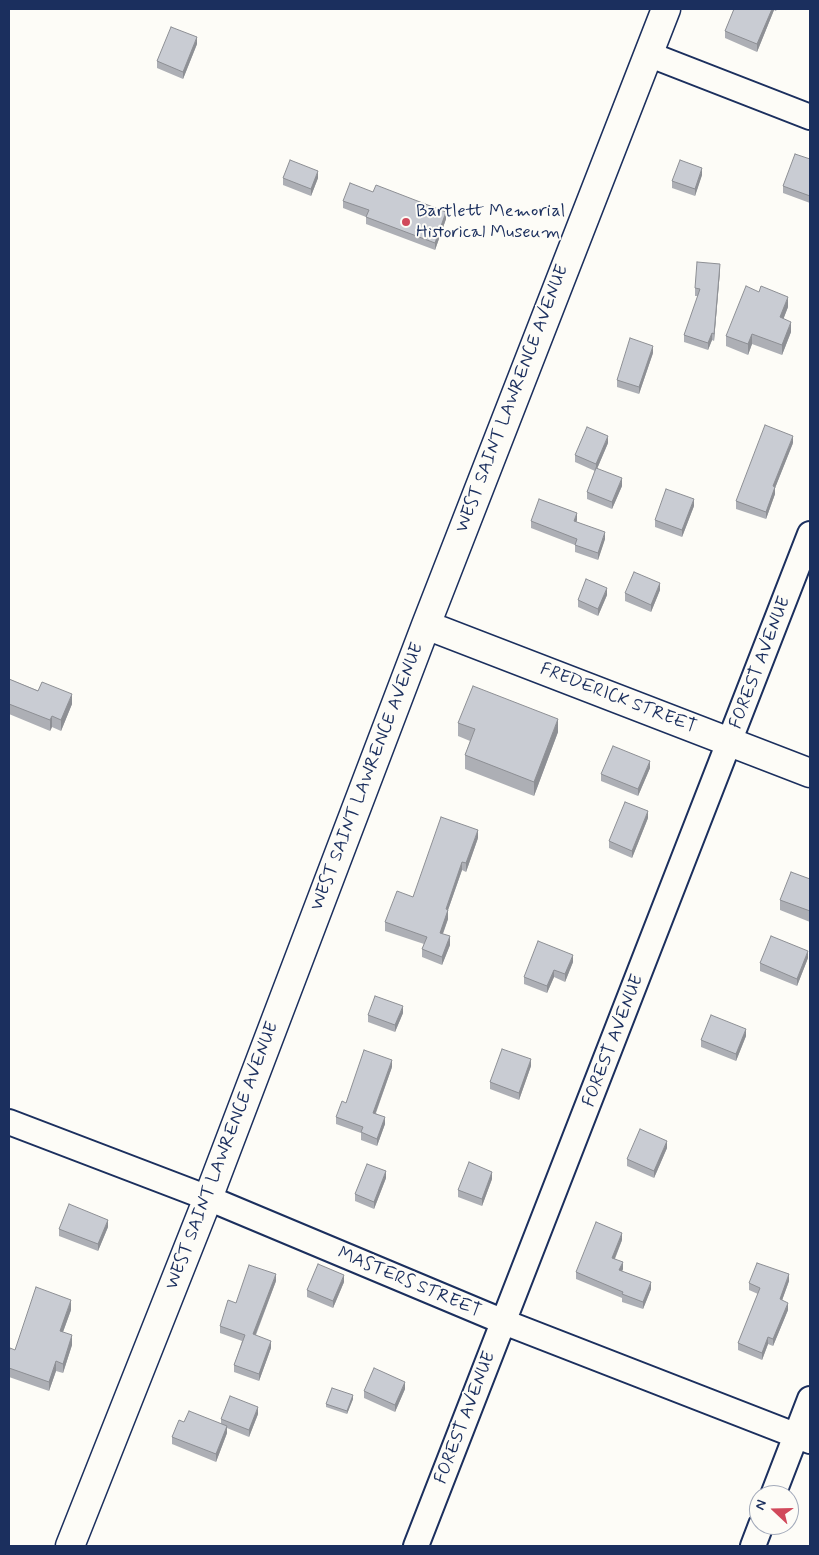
<!DOCTYPE html>
<html>
<head>
<meta charset="utf-8">
<style>
  body { margin:0 }
  #map { position:relative; width:819px; height:1555px; overflow:hidden; background:#fdfcf7; font-family:Mynerve,sans-serif }
  canvas { display:block }
  .frame { position:absolute; inset:0; border:10px solid #1b2f5e; pointer-events:none }
  .north { position:absolute; left:749px; top:1485px; width:50px; height:50px; box-sizing:border-box; background:#fdfcf7; border:1px solid #a3aaba; border-radius:50%; rotate:291deg; font-size:14px; font-weight:700; line-height:20px; text-align:center; color:#1b2f5e }
  .north::after { content:''; display:block; margin:auto; width:18px; height:22px; background:#d1495b; clip-path:polygon(50% 0,100% 100%,50% 72%,0 100%) }
</style>
</head>
<body>
<div id="map">
<canvas width="819" height="1555"></canvas>
<div class="frame"></div>
<div class="north">N</div>
</div>
<script>
const ctx = document.querySelector('canvas').getContext('2d');
ctx.lineJoin = 'round';
const shape = rows => new Path2D(rows.map(r => 'M' + r).join(''));
function strokePath(path, color, width, dash) { ctx.strokeStyle = color; ctx.lineWidth = width; ctx.lineCap = dash ? 'butt' : 'round'; ctx.setLineDash(dash || []); ctx.stroke(path); }
function paint(path, color) { ctx.fillStyle = color; ctx.fill(path, 'evenodd'); }
function label(font, color, halo, rows, align = 'center') {
  ctx.font = font + ' Mynerve,sans-serif'; ctx.lineWidth = 4; ctx.setLineDash([]); ctx.textBaseline = 'middle'; ctx.strokeStyle = halo; ctx.fillStyle = color; for (const [text, x, y, turn = 0] of rows) {
    ctx.save(); ctx.translate(x, y); ctx.rotate((+turn || 0) * Math.PI / 180); ctx.textAlign = isNaN(turn) ? turn : align; if (halo) ctx.strokeText(text, 0, 0); ctx.fillText(text, 0, 0); ctx.restore();
  }
}
const minor = shape([
  [648,54,810,117],
  [9,1122,208,1198,504,1322,810,1441],
  [773,1495,810,1399],
  [416,1546,810,534],
  [753,1546,761,1525]
]);
const tertiary = shape([
  [426,625,810,773],
  [70,1546,208,1198,426,625,666,9]
]);
strokePath(minor, '#1b2f5e', 28);
strokePath(tertiary, '#1b2f5e', 31);
strokePath(minor, '#fdfcf7', 24);
strokePath(tertiary, '#fdfcf7', 28);
paint(shape([
  [734,9,777,9,776,11,774,10,757,52,725,38,725,31],
  [197,44,183,79,157,68,157,61],
  [810,159,810,203,783,193,783,186],
  [702,175,695,196,672,188,672,181],
  [283,178,318,178,311,196,283,185],
  [343,201,446,219,435,250,366,224,366,217,343,208],
  [720,271,714,341,712,340,708,350,684,342,684,335,698,296,695,296,695,288],
  [759,292,788,307,783,319,791,332,782,355,752,344,748,355,726,346,726,336],
  [653,353,639,394,617,387,617,380],
  [608,443,597,469,622,486,612,509,587,499,587,492,595,471,575,462,575,455],
  [793,443,775,488,775,494,766,519,736,509,736,501],
  [694,506,682,537,655,527,655,520],
  [577,520,576,522,605,539,598,560,575,552,575,545,531,528,531,521],
  [660,590,651,612,625,601,625,593],
  [607,595,598,616,578,607,578,600],
  [9,679,72,704,61,731,52,727,50,731,9,714],
  [458,723,558,732,534,796,465,769,465,755,470,741,458,736],
  [650,768,638,796,601,781,601,774],
  [648,818,632,858,609,848,609,841],
  [478,838,466,872,462,870,448,910,448,919,443,934,450,945,442,965,422,957,422,949,424,944,385,931,385,922],
  [810,879,810,922,780,910,780,900],
  [808,958,797,986,760,971,760,963],
  [573,962,565,982,554,977,547,993,524,984,524,977],
  [403,1013,395,1032,368,1022,368,1015],
  [746,1036,736,1061,701,1047,701,1040],
  [531,1066,519,1100,490,1089,490,1082],
  [392,1067,376,1113,385,1124,377,1146,361,1140,361,1133,336,1124,336,1117],
  [667,1148,654,1178,627,1166,627,1159],
  [386,1178,374,1209,355,1201,355,1194],
  [492,1179,482,1206,458,1197,458,1190],
  [108,1227,98,1251,59,1236,59,1229],
  [622,1240,615,1259,623,1269,622,1271,651,1289,643,1309,622,1302,622,1298,576,1279,576,1272],
  [276,1281,256,1335,271,1348,259,1381,234,1372,234,1365,242,1341,220,1333,220,1326,236,1303],
  [789,1281,782,1300,788,1310,773,1346,768,1344,762,1360,738,1350,738,1343,758,1294,749,1290,749,1283],
  [344,1282,333,1308,307,1297,307,1290],
  [71,1310,63,1332,72,1345,63,1373,56,1371,49,1391,9,1377,9,1353,15,1350],
  [405,1389,395,1412,364,1398,364,1391],
  [353,1399,347,1414,326,1407,326,1404],
  [258,1414,249,1437,227,1428,227,1433,216,1462,172,1444,172,1437,184,1422,221,1424,221,1419]
]), '#adafb5');
paint(shape([
  [772,9,774,9,774,10,757,52,757,44],
  [197,37,197,44,183,79,183,72],
  [702,168,702,175,695,196,695,189],
  [318,171,318,178,311,196,311,189],
  [446,212,446,219,435,250,435,243],
  [720,264,720,271,714,341,714,334],
  [788,297,788,307,780,328,780,317],
  [791,322,791,332,782,355,782,345],
  [712,333,712,340,708,350,708,343],
  [752,334,752,344,748,355,748,344],
  [653,346,653,353,639,394,639,387],
  [608,436,608,443,596,471,596,464],
  [793,436,793,443,775,488,775,494,766,519,766,512,773,486],
  [622,478,622,486,612,509,612,502],
  [694,499,694,506,682,537,682,530],
  [577,513,577,520,574,528,574,521],
  [605,532,605,539,598,560,598,553],
  [660,583,660,590,651,612,651,605],
  [607,588,607,595,598,616,598,609],
  [72,694,72,704,61,731,61,720],
  [52,716,52,727,50,731,50,720],
  [558,719,558,732,534,796,534,782],
  [650,761,650,768,638,796,638,789],
  [648,811,648,818,632,858,632,851],
  [478,830,478,838,466,872,466,863],
  [462,862,462,870,448,910,448,919,440,941,440,933,446,909],
  [450,936,450,945,442,965,442,957],
  [808,951,808,958,797,986,797,979],
  [573,955,573,962,565,982,565,974],
  [554,970,554,977,547,993,547,986],
  [403,1006,403,1013,395,1032,395,1025],
  [746,1029,746,1036,736,1061,736,1054],
  [531,1059,531,1066,519,1100,519,1093],
  [392,1060,392,1067,373,1120,373,1113],
  [385,1117,385,1124,377,1146,377,1139],
  [667,1141,667,1148,654,1178,654,1171],
  [386,1171,386,1178,374,1209,374,1202],
  [492,1172,492,1179,482,1206,482,1199],
  [108,1220,108,1227,98,1251,98,1244],
  [622,1233,622,1240,612,1265,612,1258],
  [623,1262,623,1269,619,1277,619,1270],
  [276,1274,276,1281,253,1341,253,1334],
  [789,1274,789,1281,780,1306,780,1299],
  [344,1275,344,1282,333,1308,333,1301],
  [651,1282,651,1289,643,1309,643,1302],
  [71,1300,71,1310,60,1340,60,1331],
  [788,1303,788,1310,773,1346,773,1339],
  [72,1335,72,1345,63,1373,63,1364],
  [768,1337,768,1344,762,1360,762,1353],
  [271,1341,271,1348,259,1381,259,1374],
  [56,1361,56,1371,49,1391,49,1382],
  [405,1382,405,1389,395,1412,395,1405],
  [353,1395,353,1399,347,1414,347,1411],
  [258,1407,258,1414,249,1437,249,1430],
  [227,1426,227,1433,216,1462,216,1454]
]), '#8d8f94');
const building = shape([
  [734,9,772,9,757,44,725,31,734,9],
  [171,27,197,37,183,72,157,61,171,27],
  [795,154,810,159,810,196,783,186,795,154],
  [290,160,318,171,311,189,283,178,290,160],
  [680,160,702,168,695,189,672,181,680,160],
  [350,183,373,192,376,185,446,212,435,243,366,217,369,210,343,201,350,183],
  [697,262,720,264,714,334,712,333,708,343,684,335,700,289,695,288,697,262],
  [746,286,759,292,761,286,788,297,780,317,791,322,782,345,752,334,748,344,726,336,746,286],
  [630,338,653,346,639,387,617,380,630,338],
  [765,425,793,436,773,486,775,487,766,512,736,501,765,425],
  [587,427,608,436,596,464,575,455,587,427],
  [596,468,622,478,612,502,587,492,596,468],
  [666,489,694,499,682,530,655,520,666,489],
  [539,499,577,513,574,521,605,532,598,553,575,545,577,539,531,521,539,499],
  [634,572,660,583,651,605,625,593,634,572],
  [586,579,607,588,598,609,578,600,586,579],
  [9,679,38,691,42,682,72,694,61,720,52,716,50,720,9,704,9,679],
  [473,686,558,719,534,782,465,755,475,729,458,723,473,686],
  [613,746,650,761,638,789,601,774,613,746],
  [625,802,648,811,632,851,609,841,625,802],
  [441,817,478,830,466,863,462,862,446,909,448,910,440,933,450,936,442,957,422,949,427,937,385,922,397,891,413,897,441,817],
  [791,872,810,879,810,911,780,900,791,872],
  [771,936,808,951,797,979,760,963,771,936],
  [538,941,573,955,565,974,554,970,547,986,524,977,538,941],
  [375,996,403,1006,395,1025,368,1015,375,996],
  [711,1015,746,1029,736,1054,701,1040,711,1015],
  [502,1049,531,1059,519,1093,490,1082,502,1049],
  [364,1050,392,1060,373,1113,385,1117,377,1139,361,1132,363,1127,336,1117,342,1101,346,1103,364,1050],
  [640,1129,667,1141,654,1171,627,1159,640,1129],
  [469,1162,492,1172,482,1199,458,1190,469,1162],
  [367,1164,386,1171,374,1202,355,1194,367,1164],
  [69,1204,108,1220,98,1244,59,1229,69,1204],
  [596,1222,622,1233,612,1258,623,1262,619,1270,651,1282,643,1302,622,1294,623,1292,576,1272,596,1222],
  [757,1263,789,1274,780,1299,788,1303,773,1339,768,1337,762,1353,738,1343,760,1288,749,1283,757,1263],
  [318,1264,344,1275,333,1301,307,1290,318,1264],
  [249,1265,276,1274,253,1334,271,1341,259,1374,234,1365,245,1335,220,1326,228,1300,236,1303,249,1265],
  [36,1287,71,1300,60,1331,72,1335,63,1364,56,1361,49,1382,9,1368,9,1353,10,1348,15,1350,36,1287],
  [374,1368,405,1382,395,1405,364,1391,374,1368],
  [332,1388,353,1395,347,1411,326,1404,332,1388],
  [230,1396,258,1407,249,1430,221,1419,230,1396],
  [189,1411,227,1426,216,1454,172,1437,179,1420,184,1422,189,1411]
]);
paint(building, '#c9ccd3');
strokePath(building, '#8d8f94', 1);
for (const [x, y, r, color] of [
  [406,222,5,"#d1495b"]
]) { const dot = new Path2D(); dot.arc(x, y, r, 0, 2 * Math.PI); ctx.fillStyle = color; ctx.fill(dot); strokePath(dot, '#fdfcf7', 2); }
label('18px', '#1b2f5e', '#fdfcf7', [
  ["Bartlett Memorial",416,212],
  ["Historical Museum",416,233]
], 'left');
label('18px', '#1b2f5e', '#fdfcf7', [
  ["WEST SAINT LAWRENCE AVENUE",513,399,-69],
  ["FOREST AVENUE",761,663,-69],
  ["FREDERICK STREET",618,699,21],
  ["WEST SAINT LAWRENCE AVENUE",368,777,-69],
  ["FOREST AVENUE",614,1041,-69],
  ["WEST SAINT LAWRENCE AVENUE",223,1156,-69],
  ["MASTERS STREET",409,1283,23],
  ["FOREST AVENUE",466,1418,-69]
]);
</script>
</body>
</html>
